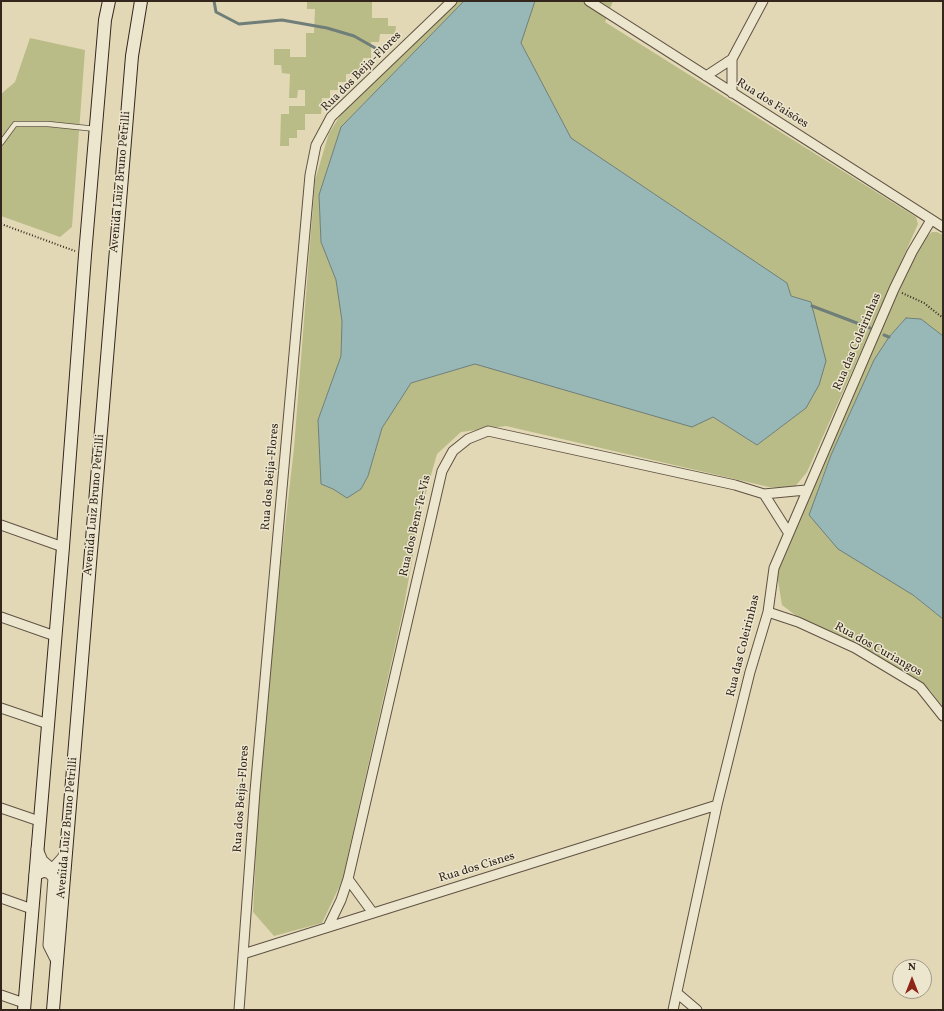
<!DOCTYPE html>
<html>
<head>
<meta charset="utf-8">
<style>
  body { margin:0 }
  #map { position:relative; width:944px; height:1011px; overflow:hidden; background:#e2d8b5; font-family:Vollkorn,serif }
  canvas { display:block }
  .frame { position:absolute; inset:0; border:2px solid #34261d; pointer-events:none }
  .north { position:absolute; left:892px; top:959px; width:40px; height:40px; box-sizing:border-box; background:#ece6cf; border:1px solid #a29988; border-radius:50%; rotate:0deg; font-size:11px; font-weight:700; line-height:16px; text-align:center; color:#34261d }
  .north::after { content:''; display:block; margin:auto; width:14px; height:18px; background:#8f2418; clip-path:polygon(50% 0,100% 100%,50% 72%,0 100%) }
</style>
</head>
<body>
<div id="map">
<canvas width="944" height="1011"></canvas>
<div class="frame"></div>
<div class="north">N</div>
</div>
<script>
const ctx = document.querySelector('canvas').getContext('2d');
ctx.lineJoin = 'round';
function paint(path, color) { ctx.fillStyle = color; ctx.fill(path, 'evenodd'); }
const shape = rows => new Path2D(rows.map(r => 'M' + r).join(''));
function strokePath(path, color, width, dash) { ctx.strokeStyle = color; ctx.lineWidth = width; ctx.lineCap = dash ? 'butt' : 'round'; ctx.setLineDash(dash || []); ctx.stroke(path); }
function label(font, color, halo, rows, align = 'center') {
  ctx.font = font + ' Vollkorn,serif'; ctx.lineWidth = 3; ctx.setLineDash([]); ctx.textBaseline = 'middle'; ctx.strokeStyle = halo; ctx.fillStyle = color; for (const [text, x, y, turn = 0] of rows) {
    ctx.save(); ctx.translate(x, y); ctx.rotate((+turn || 0) * Math.PI / 180); ctx.textAlign = isNaN(turn) ? turn : align; if (halo) ctx.strokeText(text, 0, 0); ctx.fillText(text, 0, 0); ctx.restore();
  }
}
paint(shape([
  [307,1,372,2,372,18,388,18,388,26,396,26,395,34,380,34,379,42,371,42,371,58,363,58,363,74,346,74,346,82,338,82,338,90,330,90,330,98,322,98,321,114,305,114,305,130,297,130,297,138,289,138,289,146,280,146,281,114,289,114,289,106,305,106,305,90,298,90,297,98,289,98,290,74,282,73,281,65,274,65,274,49,290,49,290,57,306,57,306,33,314,33,315,9,307,9],
  [457,1,464,1,341,127,319,195,321,242,336,280,342,321,341,356,318,420,321,484,333,489,347,498,361,489,368,476,382,428,411,383,475,364,713,417,757,445,806,408,811,302,791,296,787,283,571,138,521,43,535,1,613,1,605,22,916,217,918,224,807,472,794,488,769,487,506,426,461,432,437,454,421,510,403,611,342,881,322,923,274,936,253,912,259,793,274,623,294,448,315,180,329,133,342,113],
  [30,38,85,50,72,227,60,237,1,216,1,94,15,82],
  [932,232,937,232,943,235,943,336,921,319,906,318,889,337,874,360,831,455,820,483,913,595,943,619,943,708,930,690,905,672,799,618,782,605,777,575,789,537,879,333,922,241]
]), '#babc88');
const water = shape([
  [464,1,535,1,521,43,571,138,787,283,791,296,811,302,826,361,819,385,806,408,757,445,713,417,692,427,475,364,411,383,382,428,368,476,361,489,347,498,333,489,321,484,318,420,341,356,342,321,336,280,321,242,319,195,341,127,464,1],
  [906,318,921,319,943,336,943,619,913,595,838,549,809,515,831,455,874,360,889,337,906,318]
]);
paint(water, '#97b8b6');
strokePath(water, '#6f7e79', 1);
strokePath(shape([
  [214,1,216,12,239,24,282,20,327,28,354,36,384,53],
  [812,306,870,328],
  [884,335,889,337]
]), '#6f7e79', 3);
const service = shape([
  [1,143,15,124,48,124,96,129]
]);
const minor = shape([
  [589,1,943,227],
  [706,76,732,59,763,1],
  [732,93,732,59],
  [764,494,788,532],
  [1,525,63,547],
  [768,612,798,622,855,648,920,687,943,716],
  [1,617,55,636],
  [1,708,48,724],
  [1,808,39,821],
  [348,879,373,913],
  [1,898,32,909],
  [328,927,341,900,348,879,442,471,453,451,468,439,488,431,735,485,764,494,806,490],
  [243,954,717,805],
  [677,993,697,1010],
  [1,995,24,1003],
  [239,1010,255,791,310,175,316,145,331,117,452,1],
  [673,1010,717,805,750,672,768,612,774,568,894,289,912,252,931,220]
]);
const tertiary = shape([
  [37,849,42,861,49,867,54,868,63,858,66,851],
  [35,875,44,871,50,873,54,878,49,945,57,961]
]);
const secondary = shape([
  [24,1010,63,547,85,255,105,20,109,1],
  [53,1010,132,56,141,1]
]);
strokePath(service, '#605243', 6);
strokePath(minor, '#605243', 11);
strokePath(tertiary, '#605243', 13);
strokePath(secondary, '#34261d', 14);
strokePath(shape([
  [1,224,75,251],
  [902,293,924,303,943,318]
]), '#34261d', 2, [1, 2]);
strokePath(service, '#ece6cf', 4.5);
strokePath(minor, '#ece6cf', 9);
strokePath(tertiary, '#ece6cf', 11);
strokePath(secondary, '#ece6cf', 12);
label('12px', '#34261d', '#ece6cf', [
  ["Rua dos Beija-Flores",362,72,-45],
  ["Rua dos Faisões",772,104,32],
  ["Avenida Luiz Bruno Petrilli",121,182,-85],
  ["Rua das Coleirinhas",858,342,-67],
  ["Rua dos Beija-Flores",271,477,-85],
  ["Avenida Luiz Bruno Petrilli",95,505,-85],
  ["Rua dos Bem-Te-Vis",416,526,-77],
  ["Rua das Coleirinhas",744,646,-76],
  ["Rua dos Curiangos",878,650,29],
  ["Rua dos Beija-Flores",242,799,-86],
  ["Avenida Luiz Bruno Petrilli",68,828,-85],
  ["Rua dos Cisnes",477,868,-17]
]);
</script>
</body>
</html>
